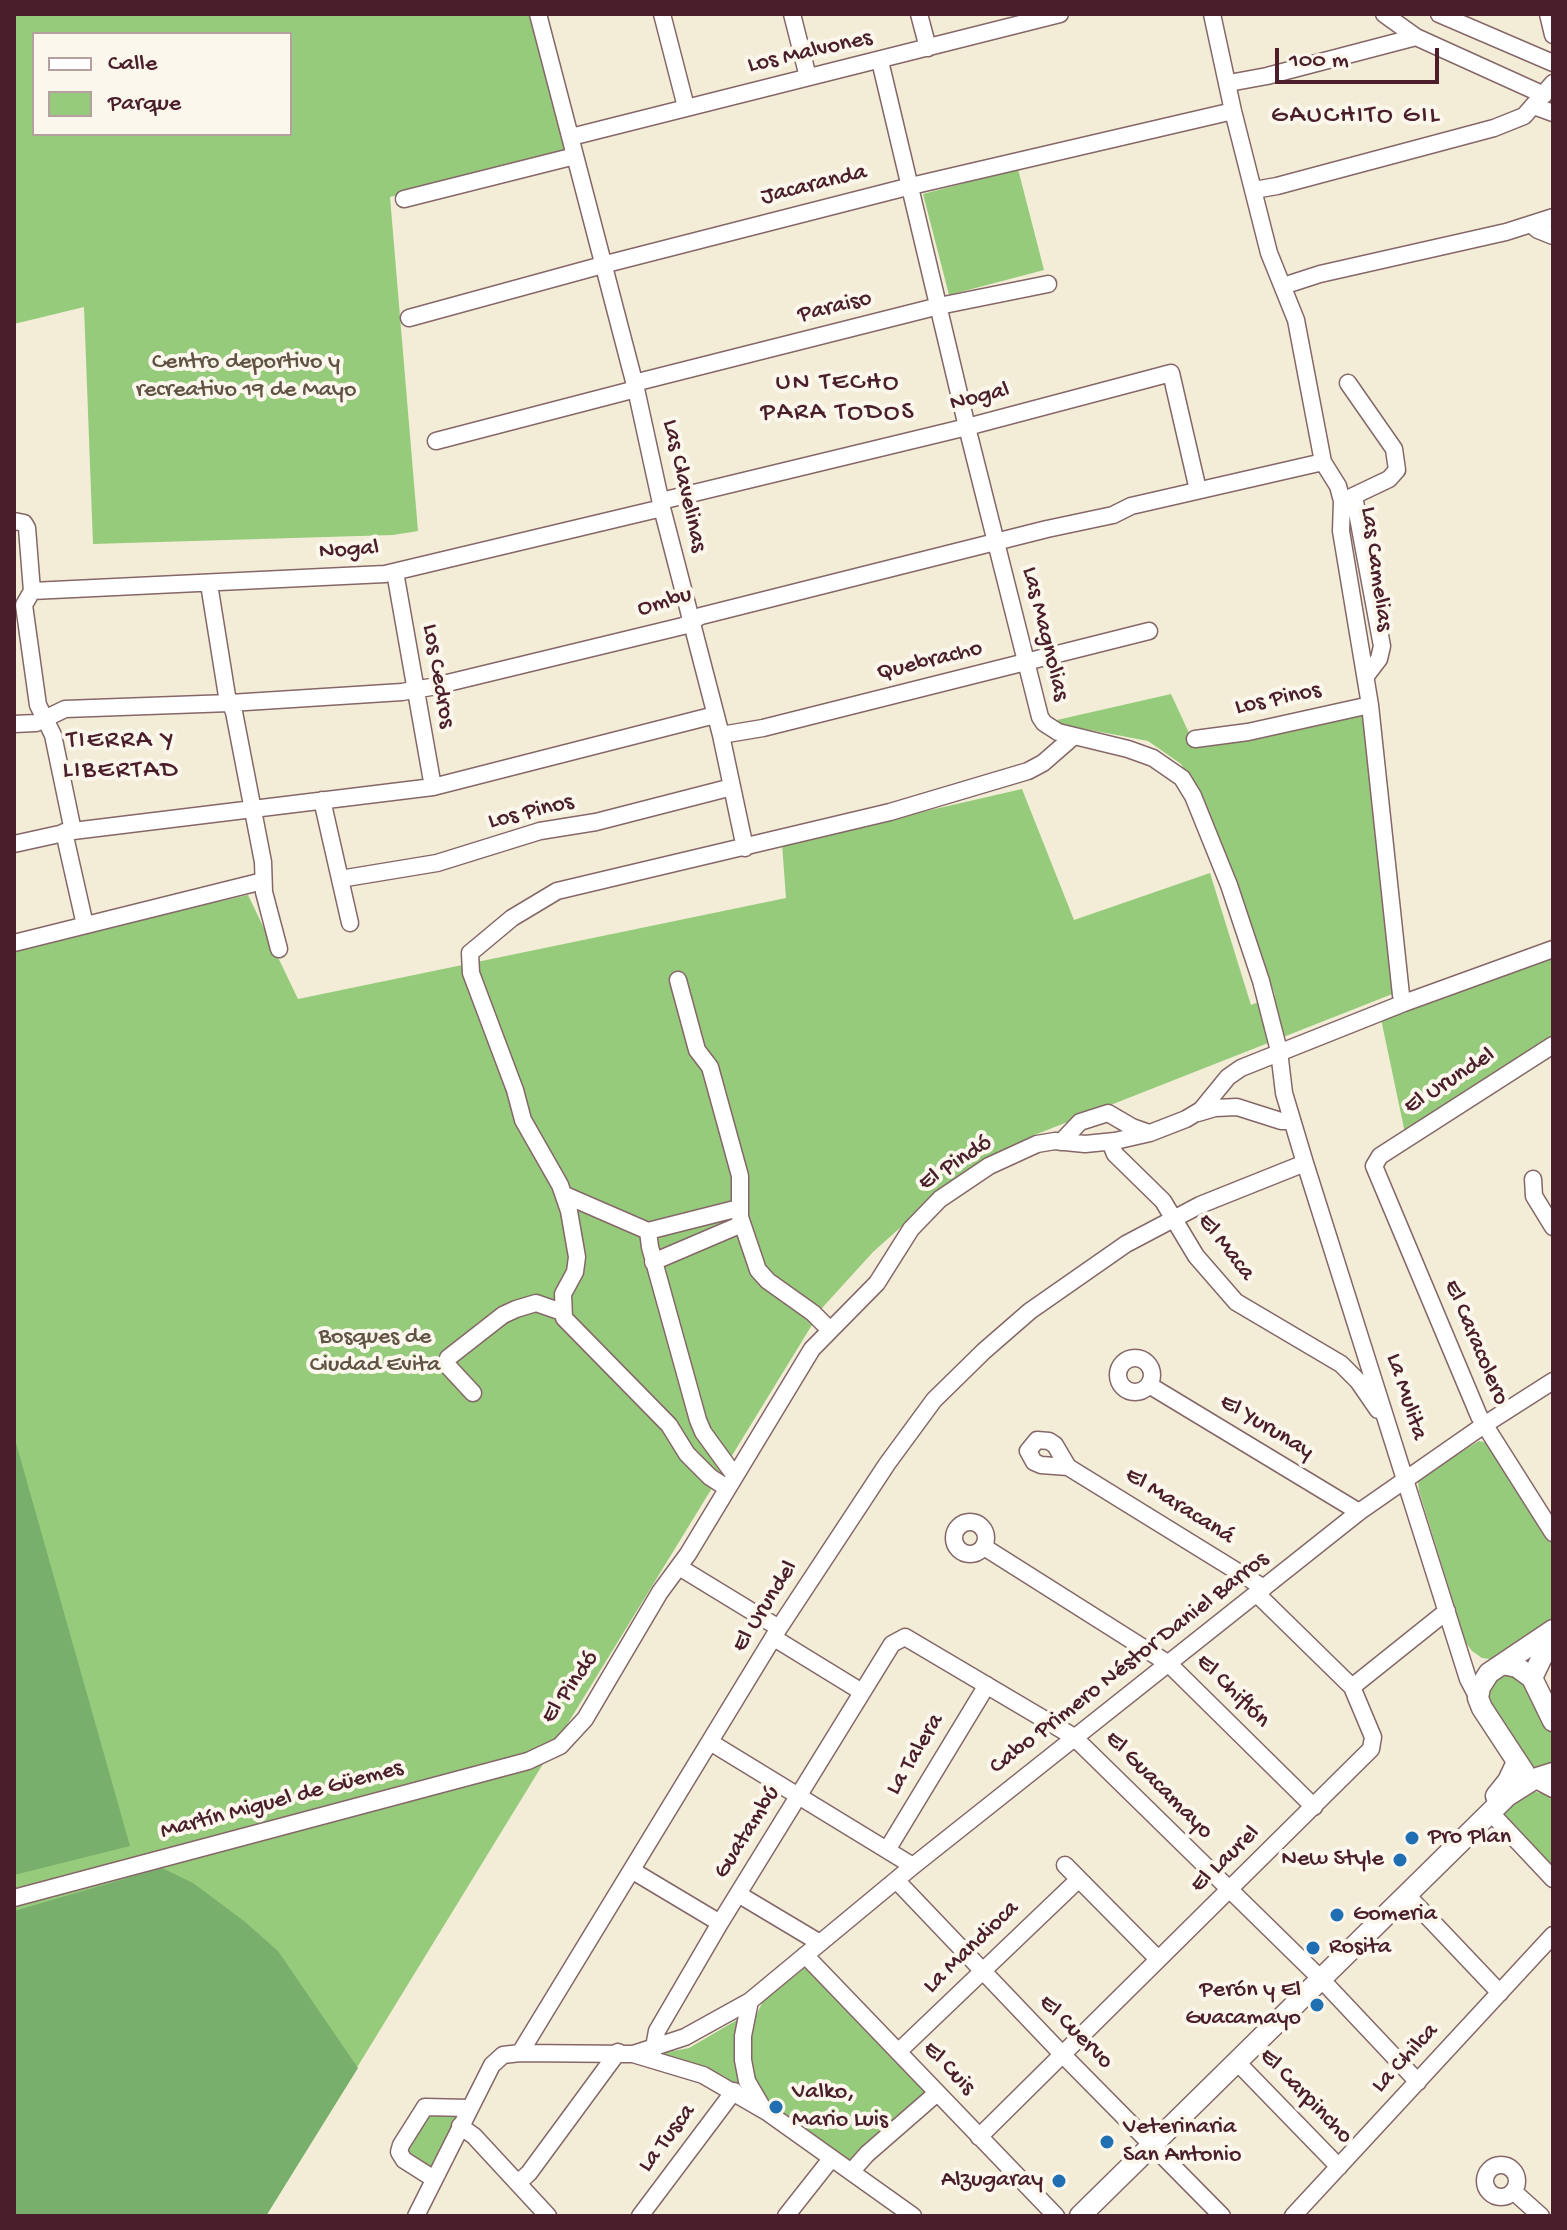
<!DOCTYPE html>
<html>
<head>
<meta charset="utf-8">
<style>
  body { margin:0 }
  #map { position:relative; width:1567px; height:2230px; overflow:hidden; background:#f3edd8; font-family:"Gochi Hand",sans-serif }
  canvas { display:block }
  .frame { position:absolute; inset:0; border:16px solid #4a1f2b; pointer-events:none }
  .legend { position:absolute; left:32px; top:32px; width:260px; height:104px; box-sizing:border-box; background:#fbf7ec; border:2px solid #b4a19f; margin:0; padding:10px 14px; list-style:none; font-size:24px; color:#4a1f2b }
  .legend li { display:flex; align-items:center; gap:16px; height:40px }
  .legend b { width:40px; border:2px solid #b4a19f }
  .scale { position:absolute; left:1275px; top:48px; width:164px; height:36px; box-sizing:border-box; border:4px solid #4a1f2b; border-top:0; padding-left:10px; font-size:24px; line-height:28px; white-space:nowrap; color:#4a1f2b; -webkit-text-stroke:6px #fbf7ec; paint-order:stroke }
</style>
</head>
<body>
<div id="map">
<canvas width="1567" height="2230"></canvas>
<div class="frame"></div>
<ul class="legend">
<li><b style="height:10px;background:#fff"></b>Calle</li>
<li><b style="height:22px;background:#96cb7c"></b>Parque</li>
</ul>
<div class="scale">100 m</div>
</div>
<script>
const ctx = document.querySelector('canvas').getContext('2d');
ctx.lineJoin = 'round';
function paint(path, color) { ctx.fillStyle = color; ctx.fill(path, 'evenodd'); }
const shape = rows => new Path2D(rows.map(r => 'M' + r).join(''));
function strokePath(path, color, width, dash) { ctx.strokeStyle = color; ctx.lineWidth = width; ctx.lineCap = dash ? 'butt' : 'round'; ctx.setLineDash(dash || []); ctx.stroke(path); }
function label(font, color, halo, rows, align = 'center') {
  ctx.font = font + ' "Gochi Hand",sans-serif'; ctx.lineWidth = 8; ctx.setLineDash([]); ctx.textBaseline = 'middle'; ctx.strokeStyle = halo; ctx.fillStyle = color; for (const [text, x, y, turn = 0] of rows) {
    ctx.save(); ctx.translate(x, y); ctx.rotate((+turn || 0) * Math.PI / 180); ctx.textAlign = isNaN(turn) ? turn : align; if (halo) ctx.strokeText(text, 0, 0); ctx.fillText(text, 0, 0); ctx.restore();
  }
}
paint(shape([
  [14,14,533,14,569,153,390,197,418,531,393,535,93,544,84,307,14,324],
  [34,34,290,34,290,134,34,134],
  [1018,169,1044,270,949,295,923,194],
  [1171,694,1195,746,1363,713,1395,993,1037,1134,985,1160,929,1202,873,1252,823,1307,266,2216,14,2216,14,948,248,895,298,999,786,898,782,844,1022,789,1074,920,1210,873,1251,1005,1275,995,1202,801,1181,764,1148,741,1059,724,1057,720],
  [1553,956,1553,1037,1405,1133,1381,1019],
  [1479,1441,1488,1443,1553,1546,1553,1622,1490,1659,1482,1658,1472,1651,1466,1643,1419,1491,1418,1482,1423,1475],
  [1506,1671,1528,1683,1553,1734,1553,1766,1533,1770,1487,1699,1491,1680],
  [1533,1791,1553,1797,1553,1870,1501,1814],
  [806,1967,927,2091,851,2161,777,2112,765,2099,752,2071,749,2044,754,2020,763,2001],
  [742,2017,734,2041,735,2066,743,2089,724,2076,661,2056,662,2053,689,2048],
  [425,2113,460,2114,436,2170,407,2158,405,2148]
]), '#96cb7c');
paint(shape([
  [14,1436,130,1846,14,1875],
  [162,1868,193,1883,244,1921,278,1951,358,2068,266,2216,14,2216,14,1911]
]), '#78af6c');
const minor = shape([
  [538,14,636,389,662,508,721,735,745,848],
  [662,14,686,107],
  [792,14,808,77],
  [919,14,928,48],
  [1212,14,1233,111,1269,253,1296,320,1323,462,1338,486,1342,501,1341,531,1370,705,1401,995,1404,1003],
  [1384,14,1416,37,1544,95],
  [1439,14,1553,63],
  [1548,14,1553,35],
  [880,61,967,427,1040,717,1044,723,1058,732,1128,749,1153,758,1182,778,1193,796,1229,885,1261,981,1279,1051,1284,1093,1305,1163,1468,1679,1478,1698],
  [1229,83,1267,76,1416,37],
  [1534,106,1553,113],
  [571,137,1060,14],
  [1254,190,1277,186,1494,128,1524,116,1553,83],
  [404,199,575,156],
  [1532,225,1538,230,1553,236],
  [1283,286,1320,274,1506,232,1553,217],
  [409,318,610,263,911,186,1233,111],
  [634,383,939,306,1048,284],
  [436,441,636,389],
  [1354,496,1382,646,1379,659,1366,676],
  [1347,499,1389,479,1397,470,1394,449,1348,383],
  [661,501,967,427,1171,373,1198,490],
  [14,521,24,523,27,528,32,591,24,605,36,691,38,705,53,735,73,831],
  [395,572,433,787],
  [209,584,227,696,234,712,263,862,264,892,279,949],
  [32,591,385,574,662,508],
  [14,724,36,723,65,709,230,703,402,692,431,687,683,626,701,616,1047,529,1113,515,1131,506,1323,462],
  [721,735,763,728,1149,631],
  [1195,739,1248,732,1370,705],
  [322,800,350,923],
  [64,832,85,925],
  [14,844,73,831,433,787,715,715],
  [340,879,437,863,540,831,596,822,732,787],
  [14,943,263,881],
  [678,980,697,1050,710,1067,740,1176,740,1217,758,1270,768,1281,813,1313,830,1330],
  [1553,1045,1380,1156,1374,1166,1479,1416,1553,1533],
  [1198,1113,1215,1108,1237,1107,1281,1121,1292,1121],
  [1061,1142,1080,1122,1108,1113,1132,1127,1149,1133],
  [1110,1142,1115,1154,1163,1201,1196,1256,1236,1302,1341,1364,1358,1381,1378,1410],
  [1533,1179,1534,1196,1553,1227],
  [565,1195,648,1231,739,1208],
  [648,1231,650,1247,698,1420,703,1432,735,1476],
  [653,1262,742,1224],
  '1118 1375a17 17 0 1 1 34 0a17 17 0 1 1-34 0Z',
  [1149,1385,1359,1512],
  [473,1393,447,1365,448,1358,503,1315,516,1309,536,1303,562,1312],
  [1068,1467,1041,1465,1034,1462,1028,1451,1037,1440,1049,1441,1055,1445,1068,1467,1264,1588],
  [727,1488,710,1477,687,1454,669,1425,564,1318,563,1294,575,1272,577,1257,569,1211,560,1185,523,1120,515,1090,471,973,470,953,512,918,557,891,890,812,1028,771,1043,763,1074,736],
  '954 1538a16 16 0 1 1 32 0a16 16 0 1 1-32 0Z',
  [984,1547,1169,1664,1314,1807],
  [679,1567,779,1628],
  [774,1638,862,1692],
  [1352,1687,1447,1611],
  [710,1742,913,1866],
  [1534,1779,1553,1789],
  [1490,1812,1553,1879],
  [887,1850,987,1685],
  [1065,1865,1158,1959],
  [633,1871,720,1923],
  [896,1880,1062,2054,1222,2216],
  [738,1894,820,1943],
  [1407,1895,1500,1993],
  [14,1898,528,1761,560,1746,585,1719,660,1592,688,1554,812,1349,877,1283,911,1229,940,1199,989,1166,1037,1144,1055,1141,1085,1144,1115,1141,1150,1133,1186,1119,1201,1110,1228,1077,1241,1068,1404,1003,1553,949],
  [805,1955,1056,2216],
  [750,2001,743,2036,743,2060,747,2081,761,2105],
  [898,2052,1079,1879],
  [520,2053,633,2054,703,2075,767,2112,913,2216],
  [633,2054,685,2037,750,2001,913,1866,1359,1512,1484,1425,1553,1381],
  [652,2058,657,2031,720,1923,892,1644,905,1637,1069,1734,1082,1745,1320,1978,1418,2082],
  [1236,2061,1339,2167],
  [460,2126,474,2136,548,2216],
  [979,2137,1371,1749,1373,1737,1352,1687,1257,1594],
  '1485 2181a16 16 0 1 1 32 0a16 16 0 1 1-32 0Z',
  [851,2172,867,2154,937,2093],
  [434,2179,404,2160,399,2152,401,2145,425,2107,469,2108],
  [518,2183,529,2173,618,2052],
  [1513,2191,1541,2216],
  [416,2216,492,2065,503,2055,520,2053,779,1628,887,1464,934,1400,984,1351,1030,1311,1126,1244,1200,1205,1305,1163],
  [640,2216,734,2091],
  [786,2216,831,2159],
  [1293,2216,1553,1935]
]);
const major = shape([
  [1503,1664,1517,1667,1532,1678,1553,1721],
  [1532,1678,1542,1657,1553,1646],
  [1524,1772,1482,1708,1478,1698,1480,1687,1489,1673,1553,1630],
  [1496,1796,1508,1781,1517,1762],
  [1080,2216,1507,1796,1534,1779,1553,1773]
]);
strokePath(minor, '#856768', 19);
strokePath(major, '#856768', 23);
strokePath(minor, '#fff', 16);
strokePath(major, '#fff', 20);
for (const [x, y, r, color] of [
  [1412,1838,8,"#1f6fb2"],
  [1400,1860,8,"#1f6fb2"],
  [1337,1915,8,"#1f6fb2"],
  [1313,1948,8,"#1f6fb2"],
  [1317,2005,8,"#1f6fb2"],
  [776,2107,8,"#1f6fb2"],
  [1107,2142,8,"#1f6fb2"],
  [1059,2181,8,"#1f6fb2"]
]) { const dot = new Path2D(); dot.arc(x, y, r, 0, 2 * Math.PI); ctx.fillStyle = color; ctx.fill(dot); strokePath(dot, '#fbf7ec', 3); }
label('24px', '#4a1f2b', '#fbf7ec', [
  ["Los Malvones",810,53,-13],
  ["Jacaranda",814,186,-14],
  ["Paraiso",835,308,-14],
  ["Nogal",980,398,-14],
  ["Las Clavelinas",683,486,77],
  ["Nogal",349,551,-4],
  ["Las Camelias",1375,569,82],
  ["Ombu",665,603,-17],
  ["Las Magnolias",1044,634,76],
  ["Quebracho",930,662,-14],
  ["Los Cedros",437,676,80],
  ["Los Pinos",1278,700,-12],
  ["Los Pinos",531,813,-14],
  ["El Urundel",1450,1082,-33],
  ["El Pindó",956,1164,-33],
  ["El Maca",1225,1248,52],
  ["El Caracolero",1475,1343,67],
  ["La Mulita",1405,1397,72],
  ["El Yurunay",1266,1428,31],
  ["El Maracaná",1179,1507,32],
  ["El Urundel",766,1607,-58],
  ["Cabo Primero Néstor Daniel Barros",1130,1664,-38],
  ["El Pindó",571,1688,-55],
  ["El Chiflón",1232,1692,45],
  ["La Talera",916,1755,-59],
  ["El Guacamayo",1158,1786,45],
  ["Martín Miguel de Güemes",282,1801,-15],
  ["Guatambú",748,1833,-58],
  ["El Laurel",1226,1860,-44],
  ["La Mandioca",972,1948,-44],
  ["El Cuervo",1075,2033,45],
  ["La Chilca",1406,2059,-47],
  ["El Cuis",948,2069,46],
  ["El Carpincho",1305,2097,46],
  ["La Tusca",668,2139,-53]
]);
label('24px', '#615343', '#fbf7ec', [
  ["Centro deportivo y",246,363],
  ["recreativo 19 de Mayo",246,391],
  ["Bosques de",375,1338],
  ["Ciudad Evita",375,1366]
]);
label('24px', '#4a1f2b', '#fbf7ec', [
  ["Pro Plan",1428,1838],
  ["New Style",1384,1860,"right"],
  ["Gomeria",1353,1915],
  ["Rosita",1329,1948],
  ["Perón y El",1301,1991,"right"],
  ["Guacamayo",1301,2019,"right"],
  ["Valko,",792,2093],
  ["Mario Luis",792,2121],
  ["Veterinaria",1123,2128],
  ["San Antonio",1123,2156],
  ["Alzugaray",1043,2181,"right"]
], 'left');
ctx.letterSpacing = '2px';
label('26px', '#4a1f2b', '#fbf7ec', [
  ["GAUCHITO GIL",1356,117],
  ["UN TECHO",838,384],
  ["PARA TODOS",838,414],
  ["TIERRA Y",121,742],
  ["LIBERTAD",121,772]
]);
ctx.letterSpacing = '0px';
</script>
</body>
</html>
